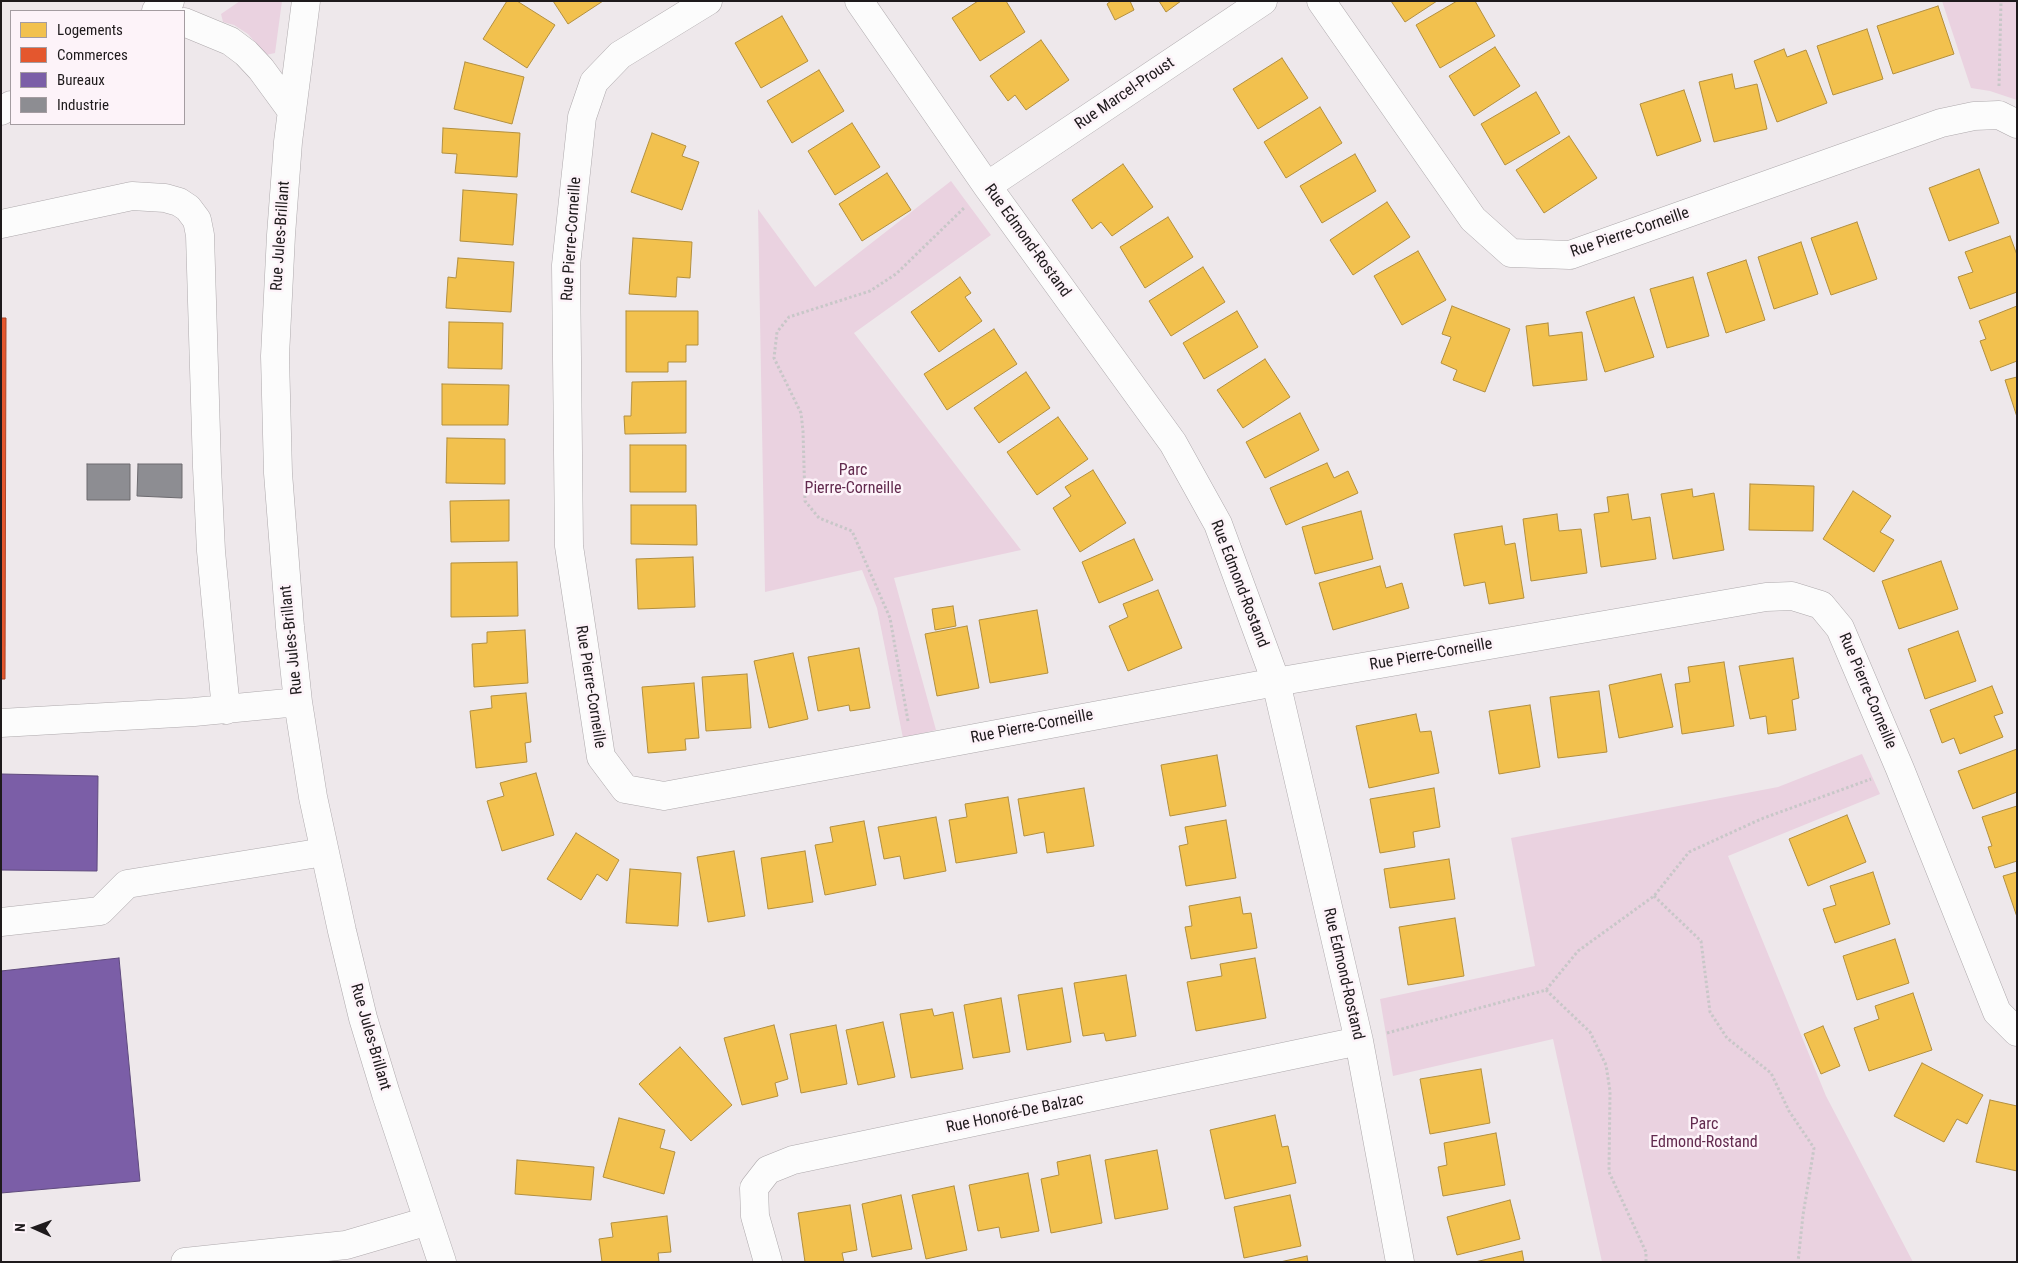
<!DOCTYPE html>
<html>
<head>
<meta charset="utf-8">
<style>
  body { margin:0 }
  #map { position:relative; width:2018px; height:1263px; overflow:hidden; background:#eee8eb; font-family:"Roboto Condensed",sans-serif }
  canvas { display:block }
  .frame { position:absolute; inset:0; border:2px solid #1e1a1c; pointer-events:none }
  .legend { position:absolute; left:10px; top:10px; width:175px; height:115px; box-sizing:border-box; background:#fdf3f9; border:1px solid #a49ca1; margin:0; padding:6px 9px; list-style:none; font-size:15px; color:#1e1a1c }
  .legend li { display:flex; align-items:center; gap:10px; height:25px }
  .legend b { width:25px; border:1px solid #a49ca1 }
  .north { position:absolute; left:10px; top:1203px; width:50px; height:50px; -webkit-text-stroke:4px #fdf3f9; paint-order:stroke; rotate:272deg; font-size:14px; font-weight:700; line-height:20px; text-align:center; color:#1e1a1c }
  .north::after { content:''; display:block; margin:auto; width:18px; height:22px; background:#1e1a1c; clip-path:polygon(50% 0,100% 100%,50% 72%,0 100%) }
</style>
</head>
<body>
<div id="map">
<canvas width="2018" height="1263"></canvas>
<div class="frame"></div>
<ul class="legend">
<li><b style="height:14px;background:#f2c14e"></b>Logements</li>
<li><b style="height:14px;background:#e4572e"></b>Commerces</li>
<li><b style="height:14px;background:#7b5ea7"></b>Bureaux</li>
<li><b style="height:14px;background:#8d8d92"></b>Industrie</li>
</ul>
<div class="north">N</div>
</div>
<script>
const ctx = document.querySelector('canvas').getContext('2d');
ctx.lineJoin = 'round';
function paint(path, color) { ctx.fillStyle = color; ctx.fill(path, 'evenodd'); }
const shape = rows => new Path2D(rows.map(r => 'M' + r).join(''));
function strokePath(path, color, width, dash) { ctx.strokeStyle = color; ctx.lineWidth = width; ctx.lineCap = dash ? 'butt' : 'round'; ctx.setLineDash(dash || []); ctx.stroke(path); }
function label(font, color, halo, rows, align = 'center') {
  ctx.font = font + ' "Roboto Condensed",sans-serif'; ctx.lineWidth = 5; ctx.setLineDash([]); ctx.textBaseline = 'middle'; ctx.strokeStyle = halo; ctx.fillStyle = color; for (const [text, x, y, turn = 0] of rows) {
    ctx.save(); ctx.translate(x, y); ctx.rotate((+turn || 0) * Math.PI / 180); ctx.textAlign = isNaN(turn) ? turn : align; if (halo) ctx.strokeText(text, 0, 0); ctx.fillText(text, 0, 0); ctx.restore();
  }
}
paint(shape([
  [240,1,282,1,275,53,266,55,248,34,234,25,223,22,221,14],
  [1942,1,2017,1,2017,100,1990,91,1971,88],
  [951,181,991,235,854,333,1021,550,894,578,936,730,903,738,877,608,862,570,765,592,758,209,815,287],
  [1862,754,1880,794,1728,856,1826,1096,1913,1262,1602,1262,1553,1039,1393,1076,1380,999,1535,966,1511,838,1778,787]
]), '#ead2e0');
const homes = shape([
  [507,1,517,1,555,25,527,68,483,39,507,1],
  [553,1,603,1,568,24,553,1],
  [978,1,1006,1,1025,32,980,61,952,18,978,1],
  [1111,1,1130,1,1134,10,1115,20,1107,4,1111,1],
  [1159,1,1181,1,1166,12,1159,1],
  [1391,1,1437,1,1405,22,1391,1],
  [1457,1,1475,1,1495,36,1440,68,1416,25,1457,1],
  [1938,6,1954,54,1893,74,1877,26,1938,6],
  [782,16,808,61,761,88,735,43,782,16],
  [1867,29,1883,79,1833,95,1817,46,1867,29],
  [1041,40,1069,80,1026,110,1015,95,1008,101,990,76,1041,40],
  [1495,47,1520,86,1474,116,1449,76,1495,47],
  [1784,49,1787,57,1806,50,1827,103,1777,122,1754,61,1784,49],
  [1282,58,1308,98,1258,129,1233,89,1282,58],
  [465,62,524,77,512,124,454,109,465,62],
  [819,70,844,111,792,143,767,101,819,70],
  [1732,74,1735,89,1757,84,1767,129,1714,142,1699,82,1732,74],
  [1684,90,1701,141,1657,156,1640,104,1684,90],
  [1536,92,1560,133,1505,165,1481,124,1536,92],
  [1320,107,1342,143,1286,178,1264,142,1320,107],
  [852,123,880,167,835,195,808,151,852,123],
  [443,128,520,133,517,177,455,173,457,154,442,153,443,128],
  [652,133,686,146,682,156,699,162,682,210,631,192,652,133],
  [1569,136,1597,178,1544,213,1516,170,1569,136],
  [1355,154,1376,191,1322,223,1300,186,1355,154],
  [1123,164,1153,207,1112,236,1101,222,1092,229,1072,200,1123,164],
  [1979,169,1999,223,1949,241,1929,188,1979,169],
  [887,173,911,210,862,241,839,204,887,173],
  [463,190,517,194,513,245,460,241,463,190],
  [1387,202,1410,237,1353,275,1330,240,1387,202],
  [1168,217,1193,257,1145,288,1120,247,1168,217],
  [1857,222,1877,279,1831,295,1811,238,1857,222],
  [2010,236,2017,255,2017,292,1970,309,1958,277,1973,272,1965,252,2010,236],
  [633,238,692,242,690,278,677,277,676,297,629,294,633,238],
  [1801,242,1818,294,1774,309,1758,257,1801,242],
  [1418,251,1446,300,1402,325,1374,276,1418,251],
  [458,258,514,262,511,312,446,308,448,277,456,278,458,258],
  [1746,260,1765,320,1726,333,1707,273,1746,260],
  [1203,267,1225,302,1171,336,1149,301,1203,267],
  [960,277,971,293,965,297,982,321,939,352,911,312,960,277],
  [1693,277,1709,336,1667,348,1650,289,1693,277],
  [1634,297,1654,357,1605,372,1586,312,1634,297],
  [1452,306,1510,329,1485,392,1453,380,1457,370,1441,363,1451,337,1442,334,1452,306],
  [2017,306,2017,361,1991,371,1980,341,1986,339,1979,321,2017,306],
  [626,311,698,311,698,345,686,345,686,362,668,362,668,372,626,372,626,311],
  [1237,311,1258,347,1204,379,1183,343,1237,311],
  [449,322,503,323,502,369,448,368,449,322],
  [1548,323,1549,336,1582,332,1587,380,1533,386,1526,326,1548,323],
  [994,329,1017,364,947,410,924,374,994,329],
  [1265,359,1290,397,1243,428,1217,390,1265,359],
  [1026,372,1050,408,999,443,974,408,1026,372],
  [2017,377,2017,417,2005,380,2017,377],
  [686,381,686,433,625,434,624,416,631,416,632,382,686,381],
  [442,384,509,385,508,425,442,425,442,384],
  [1300,413,1319,450,1265,478,1246,442,1300,413],
  [1058,417,1088,459,1037,495,1007,452,1058,417],
  [447,438,505,439,505,484,446,483,447,438],
  [630,445,686,445,686,492,630,492,630,445],
  [1327,463,1334,478,1348,471,1358,493,1286,525,1270,488,1327,463],
  [1093,470,1126,523,1080,552,1053,508,1071,496,1065,487,1093,470],
  [1750,484,1814,486,1813,531,1749,530,1750,484],
  [1692,489,1693,497,1714,493,1724,550,1673,559,1661,494,1692,489],
  [1853,491,1891,516,1880,532,1894,540,1874,572,1823,539,1853,491],
  [1628,494,1632,520,1650,517,1656,559,1601,567,1594,514,1609,512,1607,497,1628,494],
  [509,500,509,541,451,542,450,501,509,500],
  [631,505,696,505,697,545,631,544,631,505],
  [1361,511,1373,559,1315,574,1302,527,1361,511],
  [1557,514,1559,531,1581,529,1587,573,1531,581,1523,519,1557,514],
  [1502,526,1505,545,1515,543,1524,598,1489,604,1485,582,1464,586,1454,534,1502,526],
  [1134,539,1153,580,1099,603,1082,562,1134,539],
  [693,557,695,607,638,609,636,559,693,557],
  [1941,561,1958,609,1899,629,1882,581,1941,561],
  [517,562,518,616,451,617,451,563,517,562],
  [1380,566,1386,588,1402,583,1409,608,1333,630,1319,583,1380,566],
  [1158,590,1182,648,1128,671,1109,626,1128,617,1123,604,1158,590],
  [953,606,956,626,935,630,932,609,953,606],
  [1037,610,1048,673,990,683,979,620,1037,610],
  [967,626,979,688,937,696,925,634,967,626],
  [525,630,528,683,474,687,472,644,487,643,487,632,525,630],
  [1958,631,1976,681,1925,699,1908,649,1958,631],
  [859,648,870,708,850,711,849,705,818,711,808,657,859,648],
  [793,653,808,719,769,728,754,661,793,653],
  [1793,658,1799,698,1792,700,1796,730,1768,734,1766,716,1750,719,1739,666,1793,658],
  [1724,662,1734,726,1682,734,1675,684,1690,682,1688,667,1724,662],
  [747,674,751,728,706,731,702,677,747,674],
  [1661,674,1673,727,1619,738,1609,685,1661,674],
  [694,683,699,738,685,739,686,750,648,753,642,687,694,683],
  [1992,686,2003,713,1994,716,2003,737,1960,754,1954,738,1942,743,1930,710,1992,686],
  [1599,691,1607,752,1558,758,1550,697,1599,691],
  [526,693,531,742,525,743,527,762,476,768,470,711,492,708,491,696,526,693],
  [1530,705,1540,767,1499,774,1489,711,1530,705],
  [1416,714,1420,732,1431,731,1439,773,1369,788,1356,726,1416,714],
  [2017,749,2017,792,1973,809,1958,771,2017,749],
  [1217,755,1226,806,1170,816,1161,765,1217,755],
  [536,773,554,835,502,851,487,801,504,796,500,783,536,773],
  [1084,788,1094,846,1047,853,1044,832,1024,836,1018,799,1084,788],
  [1434,788,1440,827,1413,832,1415,847,1380,853,1370,799,1434,788],
  [1008,797,1017,853,956,863,949,820,967,817,965,804,1008,797],
  [2017,806,2017,861,1995,868,1988,847,1992,846,1982,817,2017,806],
  [1847,815,1866,862,1808,886,1789,839,1847,815],
  [936,817,946,871,904,879,900,856,884,859,878,827,936,817],
  [1226,820,1236,878,1186,886,1179,846,1188,844,1185,827,1226,820],
  [864,821,876,885,825,895,815,845,833,842,830,827,864,821],
  [576,833,619,860,607,881,597,874,581,900,547,879,576,833],
  [734,851,745,916,708,922,697,857,734,851],
  [805,851,813,902,768,909,761,858,805,851],
  [1449,859,1455,899,1390,908,1384,869,1449,859],
  [630,869,681,873,678,926,626,923,630,869],
  [1873,872,1890,924,1835,943,1823,909,1836,905,1830,886,1873,872],
  [2017,872,2017,917,2003,876,2017,872],
  [1240,897,1243,914,1251,913,1257,948,1191,959,1185,927,1192,926,1189,906,1240,897],
  [1455,918,1464,976,1408,985,1399,927,1455,918],
  [1895,939,1909,983,1857,1000,1843,956,1895,939],
  [1255,958,1266,1018,1196,1031,1187,982,1222,976,1220,964,1255,958],
  [1126,975,1136,1036,1106,1041,1104,1033,1083,1036,1074,983,1126,975],
  [1062,988,1071,1042,1027,1050,1018,995,1062,988],
  [1913,993,1932,1050,1869,1071,1854,1028,1879,1019,1875,1006,1913,993],
  [1001,998,1010,1052,973,1058,964,1005,1001,998],
  [932,1009,934,1016,953,1012,963,1069,911,1078,900,1014,932,1009],
  [883,1022,895,1077,858,1085,846,1030,883,1022],
  [774,1025,788,1079,775,1083,778,1096,742,1105,724,1038,774,1025],
  [836,1025,847,1084,801,1093,790,1034,836,1025],
  [1823,1026,1840,1066,1821,1074,1804,1034,1823,1026],
  [680,1047,732,1105,691,1141,639,1084,680,1047],
  [1922,1063,1983,1095,1967,1124,1957,1119,1944,1142,1894,1116,1922,1063],
  [1481,1069,1490,1123,1430,1134,1420,1079,1481,1069],
  [1990,1100,2017,1106,2017,1171,1976,1162,1990,1100],
  [1275,1115,1282,1147,1288,1146,1296,1183,1225,1199,1210,1130,1275,1115],
  [619,1118,665,1130,660,1148,675,1152,664,1194,603,1177,619,1118],
  [1496,1133,1505,1185,1443,1196,1438,1167,1447,1165,1444,1143,1496,1133],
  [1157,1150,1168,1209,1115,1219,1105,1160,1157,1150],
  [1090,1155,1102,1223,1051,1233,1041,1179,1059,1175,1057,1162,1090,1155],
  [517,1160,594,1167,591,1200,515,1194,517,1160],
  [1028,1173,1039,1231,1001,1238,999,1227,978,1231,969,1185,1028,1173],
  [954,1186,967,1250,926,1259,912,1195,954,1186],
  [901,1195,912,1249,872,1257,862,1204,901,1195],
  [1290,1195,1301,1246,1244,1258,1234,1207,1290,1195],
  [1510,1200,1520,1239,1457,1255,1447,1217,1510,1200],
  [850,1205,857,1250,842,1253,844,1262,805,1262,798,1213,850,1205],
  [667,1216,671,1252,658,1253,659,1262,602,1262,599,1239,613,1237,611,1223,667,1216],
  [1522,1251,1524,1262,1475,1262,1522,1251],
  [1307,1256,1308,1262,1280,1262,1307,1256]
]);
paint(homes, '#f2c14e');
strokePath(homes, '#b28f3f', 1);
const shops = shape([
  [1,318,6,318,5,679,1,679,1,318]
]);
paint(shops, '#e4572e');
strokePath(shops, '#a94529', 1);
const offices = shape([
  [1,774,98,776,97,871,1,870,1,774],
  [119,958,140,1181,1,1193,1,971,119,958]
]);
paint(offices, '#7b5ea7');
strokePath(offices, '#5f4a7d', 1);
const industry = shape([
  [87,464,130,464,130,500,87,500,87,464],
  [138,464,182,464,182,498,137,496,138,464]
]);
paint(industry, '#8d8d92');
strokePath(industry, '#6c6a6f', 1);
const minor = shape([
  [306,1,288,142,281,235,275,356,278,473,290,627,298,702,313,797,342,931,363,1018,386,1094,442,1262],
  [708,1,620,55,594,82,582,117,566,265,569,546,601,757,625,789,664,796,1276,682,1766,597,1792,596,1821,605,1840,628,1900,769,1997,1012,2017,1032],
  [859,1,987,186,1173,443,1218,524,1276,682,1359,1041,1400,1262],
  [1321,1,1473,219,1511,253,1570,255,1941,123,1974,116,1999,115,2017,124],
  [156,11,170,1],
  [184,22,230,41,246,53,261,69,291,110],
  [1,111,11,105],
  [987,186,1263,1],
  [1,224,132,196,165,198,179,202,188,208,197,220,200,235,207,467,211,551,226,710],
  [1,723,194,712,298,702],
  [1,922,100,911,127,884,324,852],
  [185,1262,346,1245,428,1221],
  [768,1262,755,1216,754,1188,768,1170,793,1160,1359,1041]
]);
strokePath(minor, '#aea9ac', 29);
strokePath(shape([
  [1999,86,2001,1],
  [908,721,890,618,852,531,819,518,805,501,803,431,801,413,774,358,777,332,789,317,870,291,896,274,965,207],
  [1654,896,1701,941,1710,1012,1727,1038,1771,1073,1789,1111,1814,1148,1803,1215,1798,1262],
  [1546,990,1590,1032,1606,1065,1610,1091,1609,1172,1646,1252,1646,1262],
  [1387,1033,1546,990,1578,951,1654,896,1689,852,1761,819,1871,779]
]), '#c8c7c8', 3, [2.5, 2.5]);
strokePath(minor, '#fcfcfc', 28);
label('16px', '#1e1a1c', '#fdf3f9', [
  ["Rue Marcel-Proust",1125,94,-34],
  ["Rue Pierre-Corneille",1630,233,-19],
  ["Rue Jules-Brillant",281,236,-86],
  ["Rue Pierre-Corneille",572,239,-86],
  ["Rue Edmond-Rostand",1027,241,54],
  ["Rue Edmond-Rostand",1239,584,69],
  ["Rue Jules-Brillant",292,640,-96],
  ["Rue Pierre-Corneille",1431,655,-10],
  ["Rue Pierre-Corneille",590,687,81],
  ["Rue Pierre-Corneille",1867,691,67],
  ["Rue Pierre-Corneille",1032,727,-11],
  ["Rue Edmond-Rostand",1343,974,77],
  ["Rue Jules-Brillant",370,1037,74],
  ["Rue Honoré-De Balzac",1015,1114,-12]
]);
label('16px', '#622a4e', '#fdf3f9', [
  ["Parc",853,471],
  ["Pierre-Corneille",853,489],
  ["Parc",1704,1125],
  ["Edmond-Rostand",1704,1143]
]);
</script>
</body>
</html>
